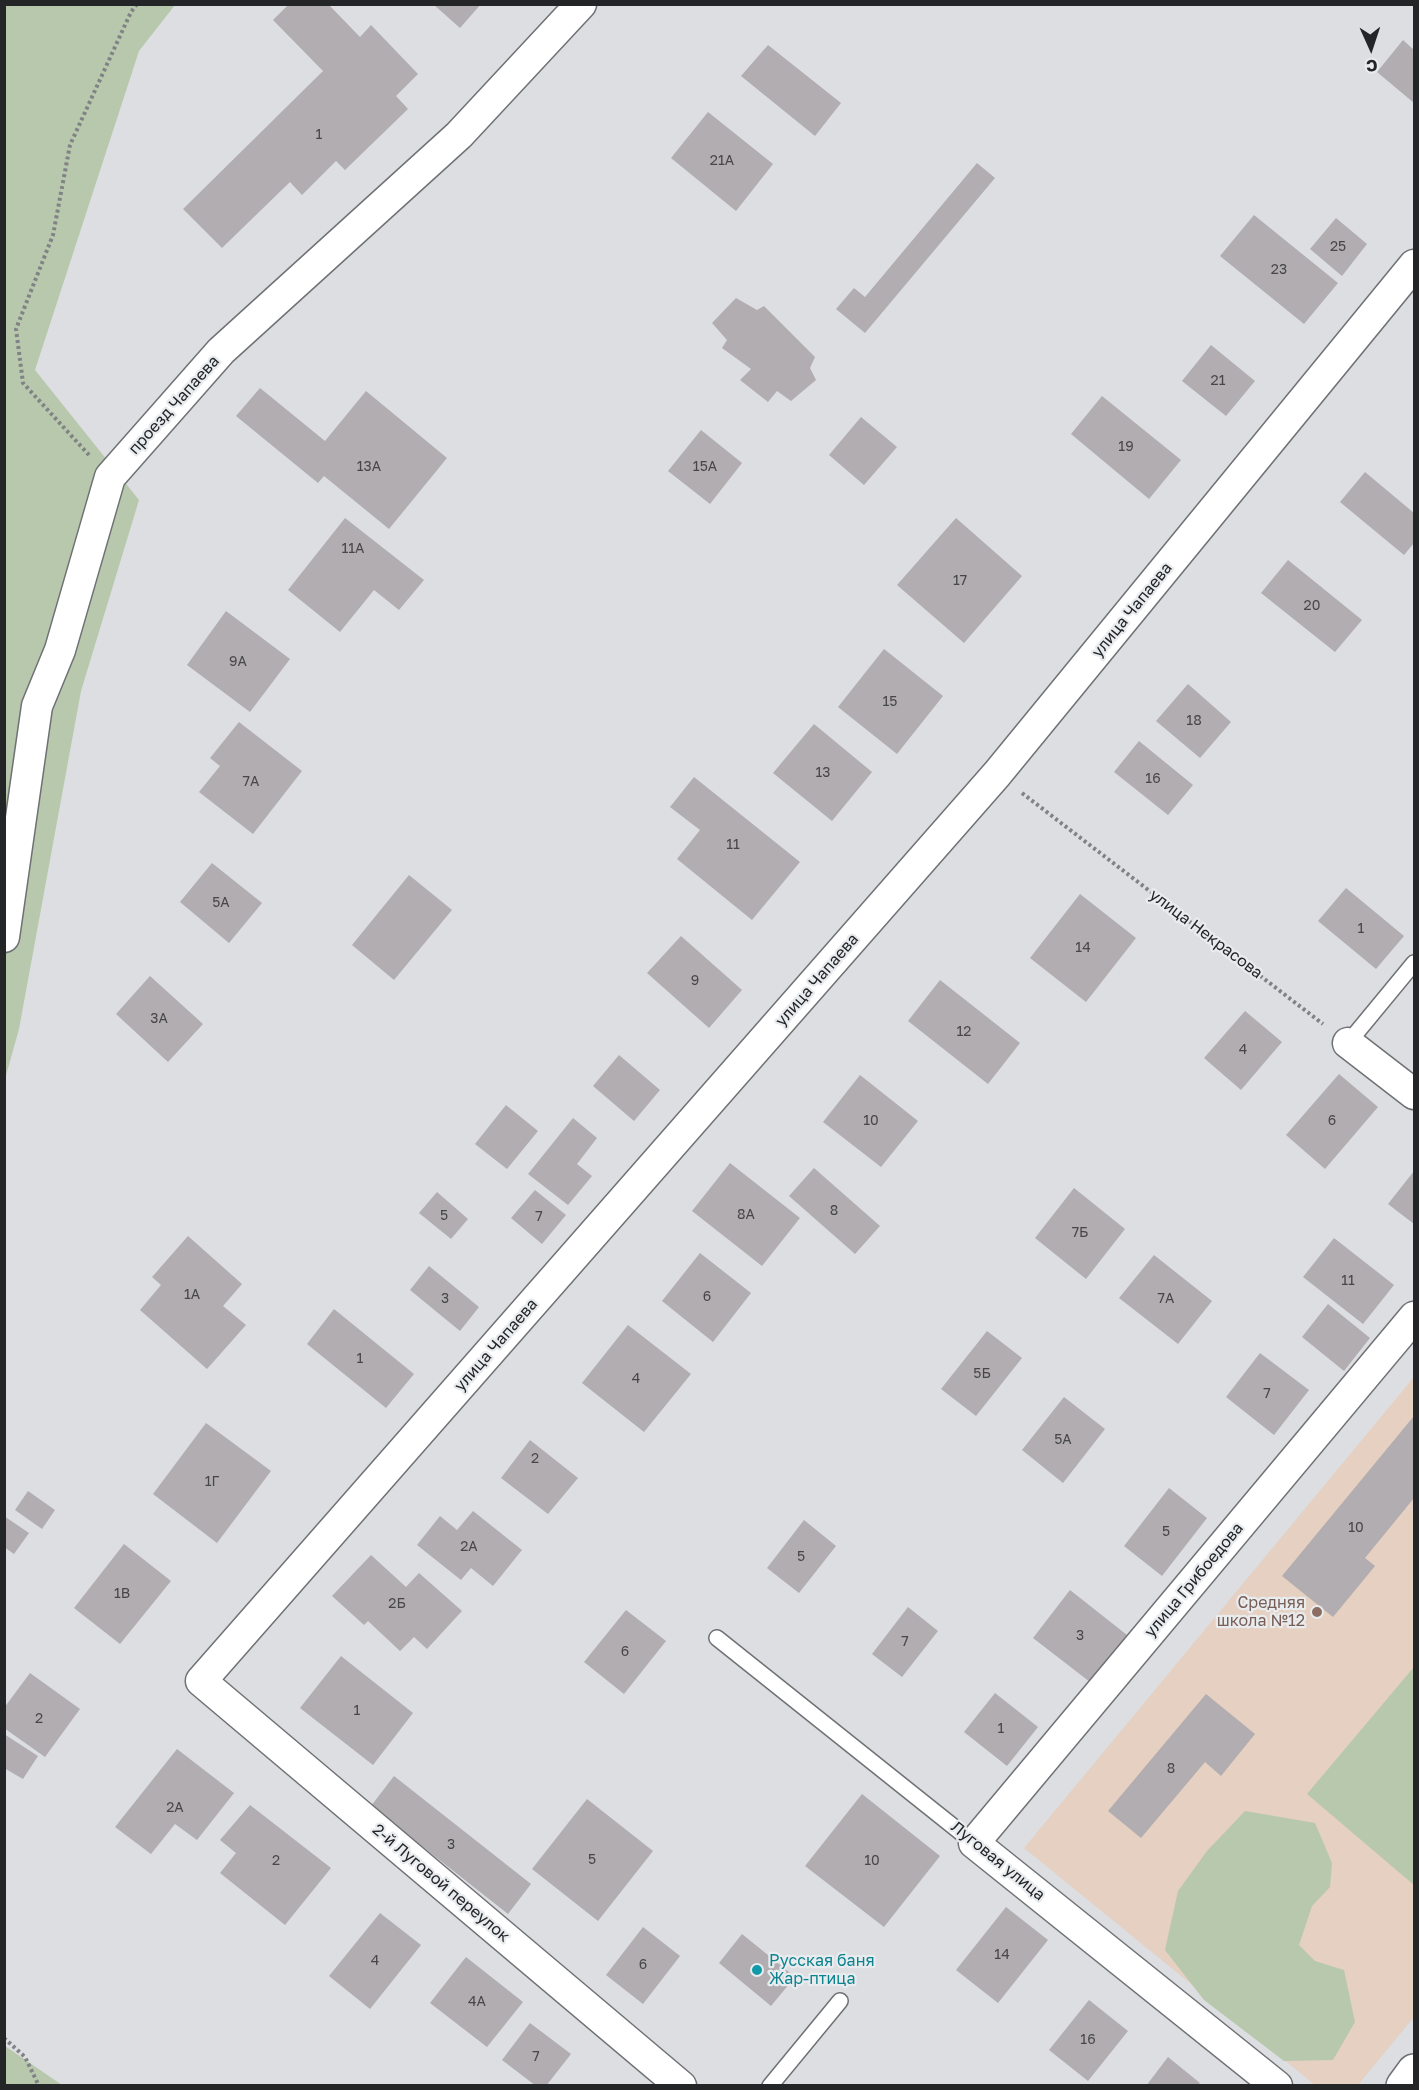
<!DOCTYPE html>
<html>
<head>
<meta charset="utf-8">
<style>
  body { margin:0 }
  #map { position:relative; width:1419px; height:2090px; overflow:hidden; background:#dcdee2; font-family:"Golos Text",sans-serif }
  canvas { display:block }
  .frame { position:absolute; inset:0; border:6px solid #242527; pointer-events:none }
  .north { position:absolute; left:1341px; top:18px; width:60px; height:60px; -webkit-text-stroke:4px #e9ecef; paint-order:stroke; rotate:177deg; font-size:16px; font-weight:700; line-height:24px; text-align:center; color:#242527 }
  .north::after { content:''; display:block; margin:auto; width:21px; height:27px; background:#242527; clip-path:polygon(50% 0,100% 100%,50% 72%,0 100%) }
</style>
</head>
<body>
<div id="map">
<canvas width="1419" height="2090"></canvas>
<div class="frame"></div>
<div class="north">С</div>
</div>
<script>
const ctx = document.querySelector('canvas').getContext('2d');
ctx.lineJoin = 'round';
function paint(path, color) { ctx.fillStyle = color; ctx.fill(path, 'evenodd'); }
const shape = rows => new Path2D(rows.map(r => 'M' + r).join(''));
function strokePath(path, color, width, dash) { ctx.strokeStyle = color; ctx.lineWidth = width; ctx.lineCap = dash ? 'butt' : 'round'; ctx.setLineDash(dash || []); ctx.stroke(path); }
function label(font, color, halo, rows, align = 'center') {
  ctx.font = font + ' "Golos Text",sans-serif'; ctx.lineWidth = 4.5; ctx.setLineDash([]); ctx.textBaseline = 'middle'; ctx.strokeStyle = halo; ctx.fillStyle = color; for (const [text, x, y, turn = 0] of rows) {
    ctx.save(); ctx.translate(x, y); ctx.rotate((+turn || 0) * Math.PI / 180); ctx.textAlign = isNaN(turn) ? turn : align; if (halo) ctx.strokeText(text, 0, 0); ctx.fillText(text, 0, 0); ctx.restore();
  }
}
paint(shape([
  [1414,1377,1414,2017,1358,2085,1315,2085,1024,1848]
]), '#e5d0c2');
paint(shape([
  [5,5,175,5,139,51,35,370,139,500,81,691,19,1029,5,1079],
  [1414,1667,1414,1885,1307,1794],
  [1245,1811,1315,1823,1332,1863,1330,1887,1312,1906,1299,1945,1315,1961,1344,1970,1355,2022,1333,2060,1284,2061,1204,2000,1165,1950,1178,1891,1207,1851],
  [4,2046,5,2046,62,2085,5,2085]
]), '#b7c8ac');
paint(shape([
  [289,4,328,4,360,37,371,25,418,74,396,96,408,109,345,170,336,161,302,195,290,182,222,248,183,209,323,71,273,20],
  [433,4,481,4,460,28],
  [1403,40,1414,50,1414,103,1377,72],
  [768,45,841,103,815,136,741,76],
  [708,112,773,164,736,211,671,158],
  [977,163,995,178,865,333,836,309,854,288,865,297],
  [1254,215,1338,283,1304,324,1220,256],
  [1336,218,1367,244,1342,276,1310,249],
  [736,298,757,310,764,306,815,357,810,368,816,380,791,401,777,391,768,402,740,380,751,369,722,348,727,340,712,323],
  [1211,345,1255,381,1226,416,1182,381],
  [260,388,325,441,366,391,447,458,389,529,324,476,318,483,236,416],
  [1102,396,1181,460,1149,499,1071,434],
  [861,417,897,447,864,485,829,455],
  [701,430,742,463,710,504,668,471],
  [1365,472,1414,513,1414,543,1404,555,1340,502],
  [345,518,424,580,399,610,374,590,340,632,288,590],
  [956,518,1022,576,964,643,897,585],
  [1288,560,1362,620,1335,652,1261,593],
  [226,611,290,659,250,712,187,665],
  [884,649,943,696,897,754,838,707],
  [1188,684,1231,722,1200,758,1156,721],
  [239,722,302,771,253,834,199,792,220,766,210,758],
  [814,724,872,772,832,821,773,773],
  [1139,741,1193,785,1168,815,1114,772],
  [694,777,800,862,752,920,677,859,700,830,670,807],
  [212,863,262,903,229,943,180,902],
  [409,875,452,910,394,980,352,945],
  [1346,888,1404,936,1376,969,1318,921],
  [1080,894,1136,938,1086,1002,1030,958],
  [681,936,742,990,709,1028,647,973],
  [150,976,203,1024,168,1062,116,1014],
  [940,980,1020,1043,988,1084,908,1021],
  [1245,1011,1282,1042,1241,1090,1204,1058],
  [619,1055,660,1090,634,1121,593,1086],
  [1339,1074,1378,1107,1325,1169,1286,1135],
  [860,1075,918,1121,881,1167,823,1122],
  [506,1105,538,1131,507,1169,475,1144],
  [573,1118,597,1138,577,1164,592,1176,568,1205,528,1174],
  [730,1163,800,1218,762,1266,692,1211],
  [814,1168,880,1226,855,1254,789,1196],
  [1414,1171,1414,1224,1388,1204],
  [1074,1188,1125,1229,1086,1279,1035,1238],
  [535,1190,566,1215,542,1244,511,1218],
  [437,1192,468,1219,451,1239,419,1213],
  [188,1236,242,1284,223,1306,246,1325,207,1369,140,1310,161,1285,152,1277],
  [1334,1238,1394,1285,1363,1324,1303,1277],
  [700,1253,751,1293,713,1342,662,1301],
  [1154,1255,1212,1301,1178,1344,1119,1298],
  [429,1266,479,1307,460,1331,410,1290],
  [1328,1304,1370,1338,1344,1371,1302,1337],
  [334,1309,414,1374,386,1408,307,1344],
  [628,1325,691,1374,644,1432,582,1383],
  [987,1331,1022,1358,976,1416,941,1389],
  [1260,1353,1309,1390,1274,1435,1226,1397],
  [1064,1397,1105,1429,1063,1483,1022,1450],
  [1414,1416,1414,1498,1365,1558,1375,1566,1333,1617,1282,1576],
  [206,1423,271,1471,217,1543,153,1494],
  [530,1440,578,1478,548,1514,501,1478],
  [1169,1488,1207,1518,1162,1576,1124,1546],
  [28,1491,55,1510,42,1529,15,1510],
  [473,1511,522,1550,493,1586,471,1568,461,1580,417,1545,440,1516,457,1530],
  [4,1516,29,1533,14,1554,4,1547],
  [804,1520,836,1546,799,1593,767,1568],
  [124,1544,171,1581,120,1644,74,1608],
  [371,1555,406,1587,419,1573,462,1611,427,1649,414,1637,400,1651,368,1621,364,1625,332,1596],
  [1070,1590,1127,1635,1090,1682,1033,1638],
  [908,1607,938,1631,902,1677,872,1654],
  [626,1610,666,1641,624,1694,584,1662],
  [341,1656,413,1713,373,1765,300,1708],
  [30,1673,80,1709,45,1757,4,1728,4,1708],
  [995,1693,1038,1727,1007,1766,964,1732],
  [1206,1694,1255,1734,1221,1776,1205,1762,1141,1838,1108,1811],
  [4,1734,38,1756,23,1779,4,1768],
  [177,1749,234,1793,197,1840,175,1824,151,1854,115,1827],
  [394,1776,531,1884,508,1914,371,1806],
  [862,1794,940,1856,884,1927,805,1866],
  [587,1799,653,1851,598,1921,532,1869],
  [250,1805,331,1868,285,1925,220,1873,236,1853,220,1840],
  [1006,1907,1048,1940,998,2003,956,1970],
  [380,1913,421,1945,370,2009,329,1976],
  [643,1927,680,1956,643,2004,606,1975],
  [742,1934,795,1977,771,2006,719,1963],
  [466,1957,523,2002,487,2047,430,2003],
  [1089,2000,1128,2031,1088,2081,1049,2050],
  [530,2023,571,2054,546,2086,536,2086,502,2060],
  [1168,2057,1200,2083,1197,2086,1146,2086]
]), '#b1adb0');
const service = shape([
  [1348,1043,1414,963],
  [717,1638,974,1843],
  [770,2086,840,2001]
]);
const minor = shape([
  [4,937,37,706,60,650,110,477,221,351,459,135,581,4],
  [1348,1043,1414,1094],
  [681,2086,201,1681,997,774,1414,265],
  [1277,2086,974,1843,1414,1317]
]);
const tertiary = shape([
  [1403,2086,1414,2071]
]);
strokePath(service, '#6f7174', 18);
strokePath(minor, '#6f7174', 33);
strokePath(tertiary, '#6f7174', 36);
strokePath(shape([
  [89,455,23,383,16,329,53,235,70,145,131,12,137,4],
  [1022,793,1323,1024],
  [4,2038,25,2057,39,2086]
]), '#818285', 4, [3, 3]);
strokePath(service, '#fff', 15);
strokePath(minor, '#fff', 30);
strokePath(tertiary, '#fff', 33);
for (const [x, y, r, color] of [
  [1317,1612,6,"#8d6e63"],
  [757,1970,6,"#0f9aa8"]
]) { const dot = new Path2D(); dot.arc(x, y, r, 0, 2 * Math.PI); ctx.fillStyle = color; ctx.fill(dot); strokePath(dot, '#e9ecef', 2); }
label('14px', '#474749', null, [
  ["1",319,135],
  ["21А",722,161],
  ["25",1338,247],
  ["23",1279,270],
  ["21",1218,381],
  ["19",1126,447],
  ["13А",369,467],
  ["15А",705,467],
  ["11А",353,549],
  ["17",960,581],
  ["20",1312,606],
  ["9А",238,662],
  ["15",890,702],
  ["18",1194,721],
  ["13",823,773],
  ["16",1153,779],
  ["7А",251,782],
  ["11",733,845],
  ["5А",221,903],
  ["1",1361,929],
  ["14",1083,948],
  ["9",695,981],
  ["3А",159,1019],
  ["12",964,1032],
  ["4",1243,1050],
  ["10",871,1121],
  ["6",1332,1121],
  ["8",834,1211],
  ["8А",746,1215],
  ["5",444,1216],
  ["7",539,1217],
  ["7Б",1080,1233],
  ["11",1348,1281],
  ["1А",192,1295],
  ["6",707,1297],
  ["3",445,1299],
  ["7А",1166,1299],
  ["1",360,1359],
  ["5Б",982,1374],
  ["4",636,1379],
  ["7",1267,1394],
  ["5А",1063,1440],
  ["2",535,1459],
  ["1Г",212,1482],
  ["10",1356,1528],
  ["5",1166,1532],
  ["2А",469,1547],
  ["5",801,1557],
  ["1В",122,1594],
  ["2Б",397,1604],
  ["3",1080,1636],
  ["7",905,1642],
  ["6",625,1652],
  ["1",357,1711],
  ["2",39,1719],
  ["1",1001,1729],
  ["8",1171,1769],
  ["2А",175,1808],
  ["3",451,1845],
  ["5",592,1860],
  ["2",276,1861],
  ["10",872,1861],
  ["14",1002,1955],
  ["4",375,1961],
  ["6",643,1965],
  ["4А",477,2002],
  ["16",1088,2040],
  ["7",536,2057]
]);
label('16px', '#242527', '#e9ecef', [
  ["проезд Чапаева",174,405,-48],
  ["улица Чапаева",1132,610,-51],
  ["улица Некрасова",1206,934,37],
  ["улица Чапаева",817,980,-49],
  ["улица Чапаева",496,1345,-49],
  ["улица Грибоедова",1194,1580,-50],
  ["Луговая улица",998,1861,39],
  ["2-й Луговой переулок",441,1883,40]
]);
label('16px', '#785e54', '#e9ecef', [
  ["Средняя",1305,1603],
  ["школа №12",1305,1621]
], 'right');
label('16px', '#0d838f', '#e9ecef', [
  ["Русская баня",769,1961],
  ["Жар-птица",769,1979]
], 'left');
</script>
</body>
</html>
